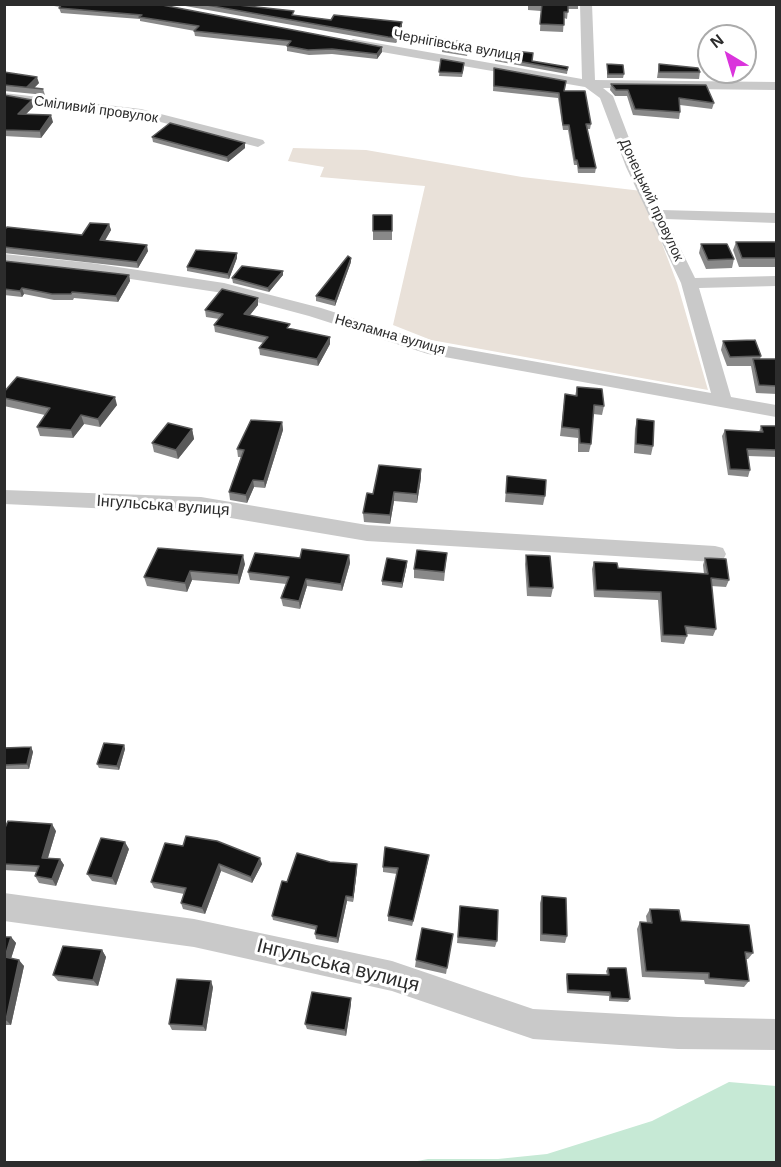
<!DOCTYPE html>
<html>
<head>
<meta charset="utf-8">
<style>
  body { margin:0 }
  #map { position:relative; width:781px; height:1167px; overflow:hidden; background:#fff; font-family:Helvetica,sans-serif }
  canvas { display:block }
  .frame { position:absolute; inset:0; border:6px solid #2c2c2c; pointer-events:none }
  .north { position:absolute; left:697px; top:24px; width:60px; height:60px; box-sizing:border-box; background:#fff; border:2px solid #ababab; border-radius:50%; rotate:322deg; font-size:16px; font-weight:700; line-height:24px; text-align:center; color:#2c2c2c }
  .north::after { content:''; display:block; margin:auto; width:21px; height:27px; background:#da34dc; clip-path:polygon(50% 0,100% 100%,50% 72%,0 100%) }
</style>
</head>
<body>
<div id="map">
<canvas width="781" height="1167"></canvas>
<div class="frame"></div>
<div class="north">N</div>
</div>
<script>
const ctx = document.querySelector('canvas').getContext('2d');
ctx.lineJoin = 'round';
function paint(path, color) { ctx.fillStyle = color; ctx.fill(path, 'evenodd'); }
const shape = rows => new Path2D(rows.map(r => 'M' + r).join(''));
function strokePath(path, color, width, dash) { ctx.strokeStyle = color; ctx.lineWidth = width; ctx.lineCap = dash ? 'butt' : 'round'; ctx.setLineDash(dash || []); ctx.stroke(path); }
function label(font, color, halo, rows, align = 'center') {
  ctx.font = font + ' Helvetica,sans-serif'; ctx.lineWidth = 6; ctx.setLineDash([]); ctx.textBaseline = 'middle'; ctx.strokeStyle = halo; ctx.fillStyle = color; for (const [text, x, y, turn = 0] of rows) {
    ctx.save(); ctx.translate(x, y); ctx.rotate((+turn || 0) * Math.PI / 180); ctx.textAlign = isNaN(turn) ? turn : align; if (halo) ctx.strokeText(text, 0, 0); ctx.fillText(text, 0, 0); ctx.restore();
  }
}
paint(shape([
  [293,148,366,150,522,177,642,191,677,283,708,390,431,340,393,325,425,186,320,177,324,167,288,161]
]), '#e9e1d9');
paint(shape([
  [729,1082,776,1086,776,1162,412,1162,428,1159,498,1159,547,1154,652,1121]
]), '#c6e9d5');
paint(shape([
  [580,4,592,4,595,80,776,82,776,90,603,88,613,96,640,167,661,210,776,213,776,223,666,219,695,278,776,276,776,286,699,288,731,397,776,405,776,417,428,354,309,316,223,293,91,273,4,264,4,254,91,263,224,283,321,308,431,343,711,393,681,283,626,167,600,98,585,87,353,47,347,43,353,39,582,79,580,4],
  [4,93,141,109,263,140,265,143,258,147,141,117,4,101,4,93],
  [4,490,201,497,367,525,715,546,723,548,726,554,723,560,715,562,367,541,201,513,4,504,4,490],
  [4,893,194,919,392,961,533,1009,678,1017,776,1019,776,1050,678,1049,533,1039,392,991,194,947,4,921,4,893]
]), '#c9c9c9');
paint(shape([
  [40,4,157,4,382,47,382,52,377,59,332,54,309,55,287,51,287,46,195,36,194,31,195,31,140,21,140,19,61,13,59,8,61,7],
  [174,4,243,4,242,6,294,15,331,20,402,22,402,27,396,43,388,42],
  [528,4,578,4,578,9,568,9,567,19,564,18,563,32,540,31,541,11,528,10],
  [443,39,470,43,467,56,442,52],
  [495,49,532,61,568,67,567,74,495,61],
  [441,59,464,67,462,77,439,76],
  [607,64,624,74,623,78,607,78],
  [659,64,700,72,699,79,657,78],
  [494,68,564,91,591,124,590,129,587,129,596,168,595,173,578,173,577,165,574,165,568,130,563,130,558,98,493,91],
  [4,72,39,83,34,88,43,89,45,95,4,91],
  [611,84,714,103,712,109,680,105,680,112,679,119,633,115,627,96,615,96,610,90],
  [4,95,33,107,26,114,53,122,41,138,4,136],
  [152,137,245,148,228,162,153,142],
  [373,215,392,215,392,240,373,240],
  [109,224,111,230,105,240,148,251,138,268,4,253,4,230,82,235],
  [736,242,777,242,777,267,739,267,733,250],
  [701,244,734,259,732,268,706,269,699,253],
  [237,253,237,258,229,279,187,271,187,267],
  [4,261,129,275,130,281,118,302,74,298,73,300,54,300,24,294,22,297,4,295],
  [351,262,335,306,316,301,316,296],
  [283,271,283,275,269,292,233,283,232,278],
  [258,298,258,305,250,315,290,329,330,337,330,344,318,366,260,355,259,348,264,343,215,332,214,325,219,319,206,317,205,310],
  [723,341,761,356,760,359,777,359,777,394,756,393,751,366,727,366,721,350],
  [577,387,604,406,602,415,593,414,591,444,589,452,578,452,578,438,560,436,565,394,575,396],
  [4,392,117,405,100,427,84,424,73,438,40,436,37,427,45,415,4,406],
  [637,419,653,446,651,455,634,453,635,429],
  [282,422,283,430,265,488,254,487,247,503,230,500,229,492,241,457,238,457,237,449],
  [761,426,777,426,777,457,748,456,750,470,748,477,728,475,722,436,725,430,759,432],
  [192,429,194,439,178,459,154,452,152,443],
  [507,476,545,496,543,505,505,502],
  [421,478,417,503,394,501,390,524,364,522,363,513,373,494],
  [447,553,444,581,414,578,414,569],
  [349,555,350,563,342,591,307,586,300,609,283,606,281,598,286,584,250,580,248,572,300,558],
  [526,555,553,588,551,597,527,596,525,564],
  [705,558,729,580,726,587,711,586,716,629,713,636,686,634,687,636,684,644,661,642,658,600,594,597,592,569,594,562,618,568,704,574,703,565],
  [245,564,239,584,192,580,187,592,147,586,144,577],
  [407,565,402,588,382,585,382,581],
  [124,745,125,749,119,770,99,768,97,764],
  [31,747,33,752,29,769,4,769,4,748],
  [4,830,56,831,48,858,60,859,64,865,56,886,39,883,35,876,36,872,4,870],
  [165,843,262,864,252,883,221,871,205,914,183,909,181,903,184,894,154,888,151,882],
  [129,849,116,885,92,881,87,874],
  [428,861,412,926,388,921,388,916,397,874,383,872,383,867],
  [357,869,353,902,347,901,338,943,316,939,315,934,316,930,273,920,272,916,287,882],
  [542,896,567,936,565,943,540,941,540,903],
  [460,906,497,941,495,947,457,943],
  [650,909,681,921,753,953,748,959,746,959,749,981,744,987,705,984,704,980,642,977,637,929,640,922,647,923,646,916],
  [453,934,446,974,415,967,416,960],
  [4,937,11,937,16,943,11,958,24,966,11,1025,4,1025],
  [102,950,106,957,98,986,58,981,53,975],
  [608,968,630,999,628,1002,609,1001,609,996,567,993,566,977,567,974,607,975,606,971],
  [213,987,206,1031,172,1030,169,1024],
  [351,998,351,1004,346,1036,307,1029,305,1024]
]), '#898989');
paint(shape([
  [402,22,402,27,396,43,396,38],
  [382,47,382,52,377,59,377,54],
  [37,77,39,83,34,88,27,87],
  [32,100,33,107,20,120,18,114],
  [51,115,53,122,41,138,40,131],
  [245,143,245,148,228,162,227,157],
  [109,224,111,230,102,246,100,240],
  [147,245,148,251,138,268,137,262],
  [237,253,237,258,229,279,228,274],
  [351,258,351,262,335,306,335,301],
  [283,271,283,275,269,292,268,288],
  [129,275,130,281,118,302,116,296],
  [22,288,24,294,22,297,20,291],
  [258,298,258,305,245,321,244,314],
  [330,337,330,344,318,366,317,359],
  [115,397,117,405,100,427,98,419],
  [81,415,84,424,73,438,71,430],
  [282,422,283,430,265,488,264,481],
  [192,429,194,439,178,459,176,450],
  [421,469,421,478,417,503,417,494],
  [253,480,254,487,247,503,246,495],
  [394,492,394,501,390,524,390,515],
  [243,555,245,564,239,584,238,575],
  [349,555,350,563,342,591,341,584],
  [407,561,407,565,402,588,402,583],
  [190,571,192,580,187,592,185,583],
  [306,579,307,586,300,609,299,601],
  [124,745,125,749,119,770,117,766],
  [31,747,33,752,29,769,27,764],
  [52,824,56,831,46,864,42,858],
  [125,842,129,849,116,885,112,878],
  [429,855,428,861,412,926,413,921],
  [260,858,262,864,252,883,251,877],
  [60,859,64,865,56,886,52,879],
  [219,864,221,871,205,914,202,908],
  [357,864,357,869,353,902,353,897],
  [346,896,347,901,338,943,337,938],
  [11,937,16,943,10,962,5,957],
  [102,950,106,957,98,986,93,980],
  [19,960,24,966,11,1025,6,1020],
  [211,981,213,987,206,1031,203,1026],
  [351,998,351,1004,346,1036,345,1030]
]), '#5a5a5a');
const building = shape([
  [62,4,157,4,382,47,377,54,332,49,308,50,287,46,291,41,194,31,199,26,139,17,142,15,59,8,62,4],
  [201,4,239,4,238,5,294,11,292,15,331,20,334,15,402,22,396,38,388,37,201,4],
  [542,4,568,4,568,12,564,12,564,25,540,24,542,4],
  [443,39,470,43,467,52,442,48,443,39],
  [495,49,533,53,532,61,568,67,567,70,495,57,495,49],
  [441,59,464,63,462,73,439,72,441,59],
  [607,64,623,65,624,74,608,74,607,64],
  [659,64,698,68,700,72,659,72,659,64],
  [494,68,566,81,564,91,585,91,591,124,586,124,596,168,579,168,577,160,575,160,569,125,563,125,559,93,494,86,494,68],
  [4,72,37,77,27,87,43,89,4,85,4,72],
  [611,84,706,85,714,103,679,98,680,112,635,109,628,90,616,90,611,84],
  [4,95,32,100,18,114,51,115,40,131,4,130,4,95],
  [170,123,245,143,227,157,152,137,170,123],
  [373,215,392,215,392,231,373,231,373,215],
  [90,223,109,224,100,240,147,245,137,262,4,247,4,230,7,227,82,235,90,223],
  [736,242,777,242,777,258,742,258,736,242],
  [701,244,727,244,734,259,708,260,701,244],
  [196,250,237,253,228,274,187,267,196,250],
  [348,256,351,258,335,301,316,296,348,256],
  [4,261,129,275,116,296,72,292,71,294,52,294,22,288,20,291,4,289,4,261],
  [242,266,283,271,268,288,232,278,242,266],
  [222,289,258,298,244,314,290,324,287,328,330,337,317,359,259,348,268,337,214,325,223,314,205,310,222,289],
  [755,340,761,356,730,357,723,341,755,340],
  [753,359,777,359,777,386,759,385,753,359],
  [17,377,115,397,98,419,81,415,71,430,37,427,50,408,4,398,4,392,17,377],
  [577,387,602,389,604,406,594,405,591,444,580,443,579,429,562,427,565,394,577,396,577,387],
  [637,419,654,421,653,446,636,444,637,419],
  [251,420,282,422,264,481,253,480,246,495,229,492,244,450,237,449,251,420],
  [168,423,192,429,176,450,152,443,168,423],
  [761,426,777,426,777,450,747,449,750,470,730,469,725,430,763,432,761,426],
  [379,465,421,469,417,494,394,492,390,515,363,513,367,493,373,494,379,465],
  [507,476,546,480,545,496,506,493,507,476],
  [158,548,243,555,238,575,190,571,185,583,144,577,158,548],
  [302,549,349,555,341,584,306,579,299,601,281,598,289,577,248,572,255,553,300,558,302,549],
  [417,550,447,553,444,572,414,569,417,550],
  [526,555,550,556,553,588,529,587,526,555],
  [387,558,407,561,402,583,382,581,387,558],
  [705,558,726,559,729,580,711,578,716,629,685,626,687,636,663,635,661,592,596,590,594,562,617,563,618,568,708,574,705,558],
  [104,743,124,745,117,766,97,764,104,743],
  [31,747,27,764,4,765,4,748,31,747],
  [8,821,52,824,42,858,60,859,52,879,35,876,39,866,4,864,4,830,8,821],
  [186,836,217,841,260,858,251,877,219,864,202,908,181,903,186,888,151,882,165,843,183,846,186,836],
  [101,838,125,842,112,878,87,874,101,838],
  [385,847,429,855,413,921,388,916,398,868,383,867,385,847],
  [297,853,330,862,357,864,353,897,346,896,337,938,315,934,317,926,272,916,282,881,287,882,297,853],
  [542,896,566,898,567,936,542,934,542,896],
  [460,906,498,910,497,941,458,937,460,906],
  [650,909,679,910,681,921,749,925,753,953,745,952,749,981,709,978,709,973,646,971,640,922,652,923,650,909],
  [422,928,453,934,447,968,416,960,422,928],
  [4,937,11,937,5,957,19,960,6,1020,4,1020,4,937],
  [63,946,102,950,93,980,53,975,63,946],
  [608,968,626,968,630,999,611,998,610,992,568,990,567,974,609,975,608,968],
  [177,979,211,981,203,1026,169,1024,177,979],
  [312,992,351,998,345,1030,305,1024,312,992]
]);
paint(building, '#131313');
strokePath(building, '#5a5a5a', 1.5);
label('14px', '#2c2c2c', '#fff', [
  ["Чернігівська вулиця",457,46,10],
  ["Сміливий провулок",96,110,8],
  ["Донецький провулок",651,200,65],
  ["Незламна вулиця",390,335,16]
]);
label('16px', '#2c2c2c', '#fff', [
  ["Інгульська вулиця",163,506,4]
]);
label('20px', '#2c2c2c', '#fff', [
  ["Інгульська вулиця",338,966,14]
]);
</script>
</body>
</html>
